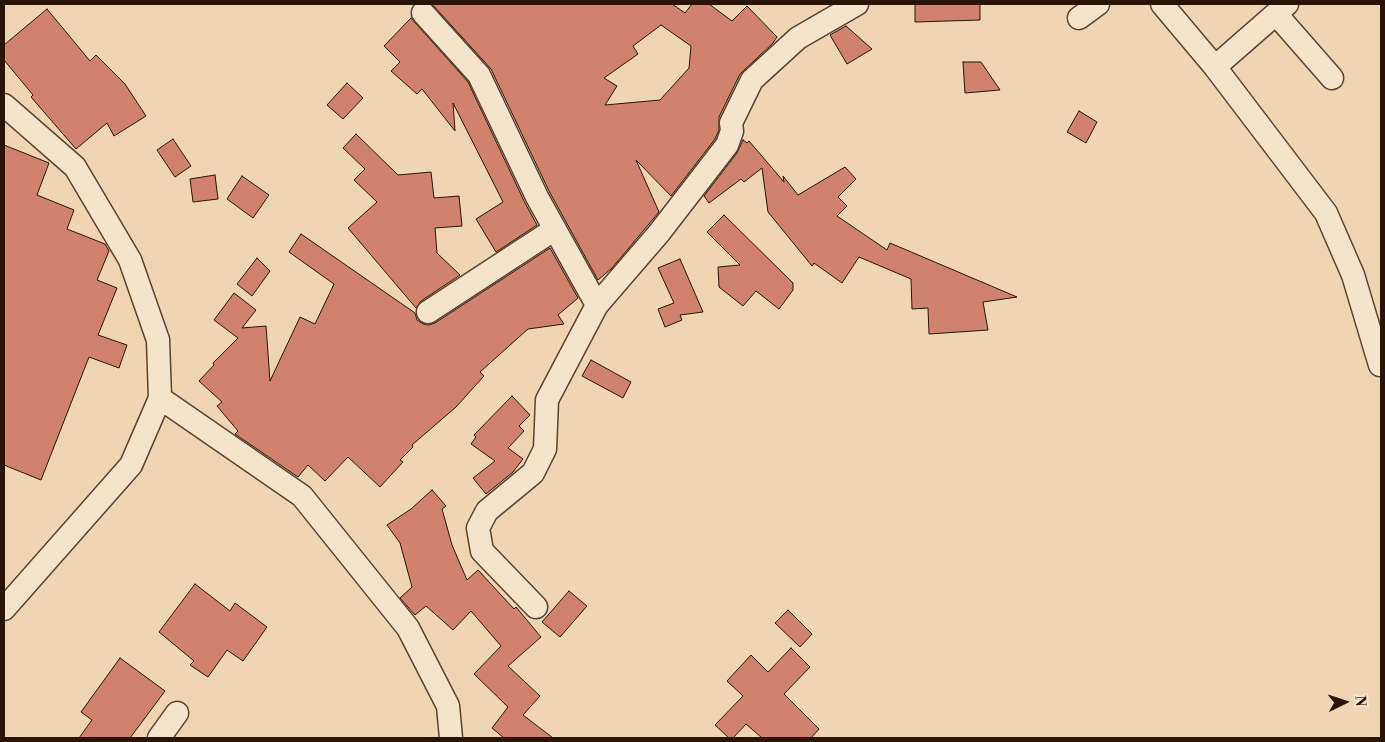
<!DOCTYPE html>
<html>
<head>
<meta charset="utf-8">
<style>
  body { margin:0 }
  #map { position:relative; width:1385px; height:742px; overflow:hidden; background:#efd5b1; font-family:"Libre Bodoni",serif }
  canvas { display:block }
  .frame { position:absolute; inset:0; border:5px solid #291405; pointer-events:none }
  .north { position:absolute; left:1320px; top:677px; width:50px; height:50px; -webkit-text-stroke:4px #f5e4cc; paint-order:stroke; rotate:86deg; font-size:14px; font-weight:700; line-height:20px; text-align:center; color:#291405 }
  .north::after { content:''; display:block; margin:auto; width:18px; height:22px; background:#291405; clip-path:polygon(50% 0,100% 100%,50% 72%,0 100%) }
</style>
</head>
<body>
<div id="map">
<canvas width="1385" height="742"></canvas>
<div class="frame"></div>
<div class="north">N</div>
</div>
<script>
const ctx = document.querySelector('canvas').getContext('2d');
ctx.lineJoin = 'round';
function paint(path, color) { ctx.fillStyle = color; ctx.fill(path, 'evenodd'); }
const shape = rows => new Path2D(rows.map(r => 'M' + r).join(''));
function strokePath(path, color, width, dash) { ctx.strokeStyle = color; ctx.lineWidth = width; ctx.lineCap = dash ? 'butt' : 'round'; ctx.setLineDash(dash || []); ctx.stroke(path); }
const building = shape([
  [432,4,672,4,685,13,692,4,709,4,732,21,747,6,777,37,773,43,740,74,719,117,719,130,715,139,671,196,636,160,659,212,612,268,598,280,549,191,491,69,432,4],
  [661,25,691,46,689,68,660,100,605,105,617,86,604,78,638,54,633,46,661,25],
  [915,4,980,4,980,20,915,22,915,4],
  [47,9,90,61,96,55,125,84,146,116,114,136,107,123,76,149,31,97,33,95,4,60,4,45,47,9],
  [411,18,468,82,525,203,537,225,496,252,476,219,503,202,453,103,455,131,422,89,417,94,391,71,400,62,384,46,411,18],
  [846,26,872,49,847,64,830,35,846,26],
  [963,62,981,62,1000,90,965,93,963,62],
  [347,83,363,98,343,119,327,105,347,83],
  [1079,111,1097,122,1086,143,1067,132,1079,111],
  [356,134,398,175,431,172,434,198,459,196,462,226,435,228,437,253,460,275,421,301,416,308,348,228,377,202,354,180,365,169,343,148,356,134],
  [173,139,191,166,175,177,157,150,173,139],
  [743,140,747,143,749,141,784,182,783,176,798,195,845,167,856,179,838,197,847,206,837,216,887,250,890,243,1017,297,983,302,988,330,929,334,928,308,912,309,911,279,859,257,842,283,814,263,812,266,768,212,762,168,744,182,741,179,709,203,704,196,737,153,743,140],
  [4,145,49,163,37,195,74,210,67,229,105,244,109,251,97,280,117,288,98,335,127,345,119,368,89,357,41,480,4,465,4,145],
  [215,175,218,199,193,202,190,179,215,175],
  [242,176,269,195,253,218,227,199,242,176],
  [724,215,793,283,793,290,779,309,756,291,743,306,719,287,718,267,740,265,707,232,724,215],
  [301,234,415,313,417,320,423,324,429,325,435,323,550,248,578,298,558,315,564,324,528,329,480,372,484,376,456,407,412,445,413,447,400,460,403,462,380,487,348,457,325,481,308,465,298,477,235,434,238,431,217,406,222,402,199,381,214,365,213,363,238,338,214,320,234,293,256,310,242,328,266,326,270,381,300,317,315,324,334,284,289,252,301,234],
  [257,258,270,271,252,296,237,284,257,258],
  [680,259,703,312,680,315,682,320,665,327,658,309,674,303,658,268,680,259],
  [591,360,631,382,623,398,582,376,591,360],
  [512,396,530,415,519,426,524,431,508,448,523,459,513,472,486,494,473,478,495,461,471,444,476,437,474,435,512,396],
  [432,490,446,506,442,509,452,545,467,580,478,570,514,609,516,607,541,637,508,666,540,696,523,715,553,738,504,738,492,728,508,707,474,674,501,646,471,611,453,630,426,606,415,615,400,598,412,587,400,543,387,525,411,509,432,490],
  [195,584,230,611,235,603,267,627,243,661,227,650,208,677,190,665,194,661,159,632,195,584],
  [569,591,587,606,560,637,542,622,569,591],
  [788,610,812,634,800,647,775,623,788,610],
  [791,648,810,667,784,694,819,729,811,738,762,738,746,724,733,738,729,738,715,725,743,696,727,681,751,655,768,672,791,648],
  [120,658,165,691,130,738,79,738,92,720,81,712,120,658]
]);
paint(building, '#d0826c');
strokePath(building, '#291405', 1);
const street = shape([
  [1162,4,1215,67,1326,213,1353,275,1380,365],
  [423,13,479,75,537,197,597,305],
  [1276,14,1332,78],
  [1079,18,1098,4],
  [1215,67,1287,4],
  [4,105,75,167,130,260,158,340,160,398,131,465,4,609],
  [428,312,555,229],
  [160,398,302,496,408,628,448,706,451,738],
  [536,607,482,551,478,528,487,511,533,473,545,449,547,400,597,305,659,233,727,145,732,131,731,123,752,80,798,38,857,4],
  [159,738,177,713]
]);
strokePath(street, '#5a4430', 25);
strokePath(street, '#f5e4cc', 22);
</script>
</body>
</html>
